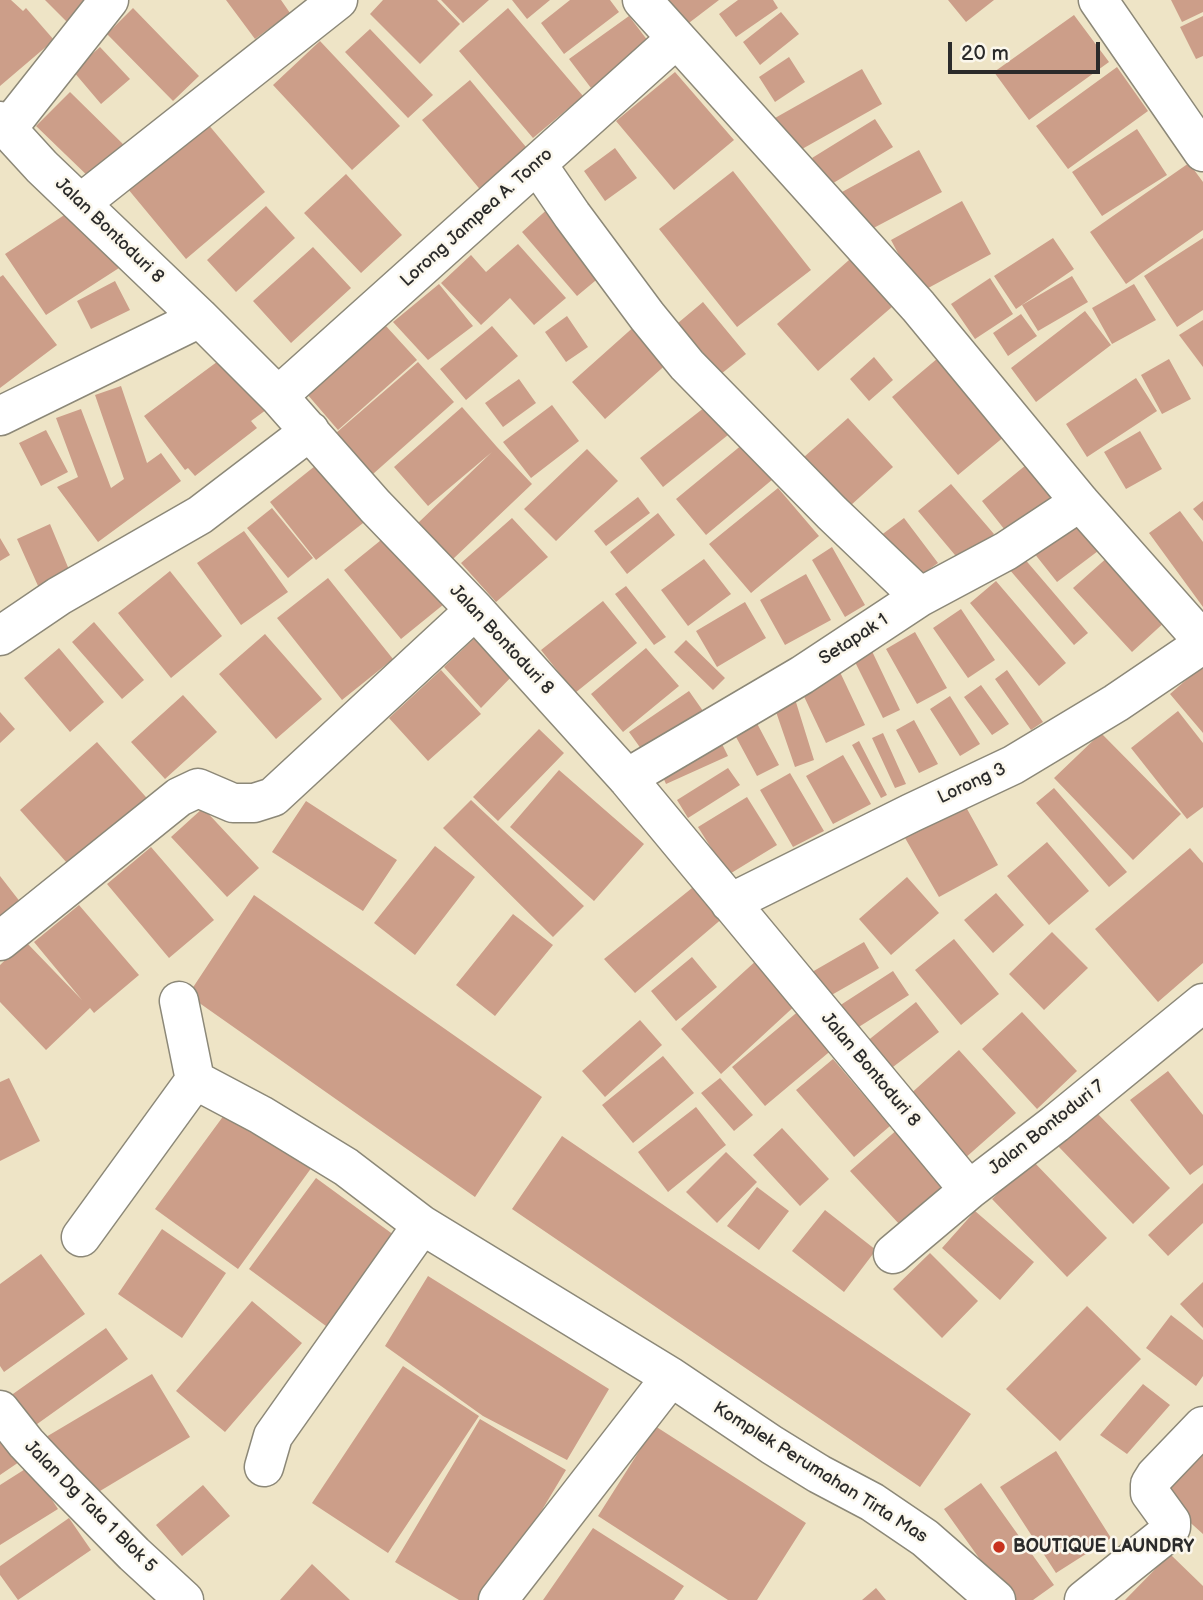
<!DOCTYPE html>
<html>
<head>
<meta charset="utf-8">
<style>
  body { margin:0 }
  #map { position:relative; width:1203px; height:1600px; overflow:hidden; background:#eee4c6; font-family:"Balsamiq Sans",sans-serif }
  canvas { display:block }
  .scale { position:absolute; left:948px; top:42px; width:152px; height:32px; box-sizing:border-box; border:4px solid #2b2b2b; border-top:0; padding-left:9px; font-size:21px; line-height:24px; white-space:nowrap; color:#2b2b2b; -webkit-text-stroke:5px #fbf7ec; paint-order:stroke }
</style>
</head>
<body>
<div id="map">
<canvas width="1203" height="1600"></canvas>
<div class="scale">20 m</div>
</div>
<script>
const ctx = document.querySelector('canvas').getContext('2d');
ctx.lineJoin = 'round';
function paint(path, color) { ctx.fillStyle = color; ctx.fill(path, 'evenodd'); }
const shape = rows => new Path2D(rows.map(r => 'M' + r).join(''));
function strokePath(path, color, width, dash) { ctx.strokeStyle = color; ctx.lineWidth = width; ctx.lineCap = dash ? 'butt' : 'round'; ctx.setLineDash(dash || []); ctx.stroke(path); }
function label(font, color, halo, rows, align = 'center') {
  ctx.font = font + ' "Balsamiq Sans",sans-serif'; ctx.lineWidth = 5; ctx.setLineDash([]); ctx.textBaseline = 'middle'; ctx.strokeStyle = halo; ctx.fillStyle = color; for (const [text, x, y, turn = 0] of rows) {
    ctx.save(); ctx.translate(x, y); ctx.rotate((+turn || 0) * Math.PI / 180); ctx.textAlign = isNaN(turn) ? turn : align; if (halo) ctx.strokeText(text, 0, 0); ctx.fillText(text, 0, 0); ctx.restore();
  }
}
paint(shape([
  [0,0,11,0,23,11,26,8,54,40,0,86],
  [45,0,88,0,67,22],
  [226,0,281,0,290,13,255,39],
  [383,0,437,0,460,24,420,64,370,14],
  [441,0,489,0,463,23],
  [512,0,550,0,527,19],
  [570,0,610,0,619,12,564,54,541,23],
  [658,0,719,0,681,29],
  [738,0,773,0,778,8,736,37,719,14],
  [948,0,994,0,966,22],
  [1171,0,1203,0,1203,12,1182,22],
  [133,8,199,76,173,101,107,34],
  [508,8,583,96,533,138,459,51],
  [781,12,799,34,760,65,743,42],
  [1074,15,1109,62,1029,120,994,72],
  [629,16,651,45,591,88,569,59],
  [1203,16,1203,56,1196,59,1180,27],
  [370,29,433,95,408,118,345,52],
  [320,41,400,126,352,170,273,85],
  [100,47,130,79,101,104,73,71],
  [789,57,805,82,775,102,759,77],
  [1117,67,1148,111,1068,169,1036,126],
  [862,69,882,104,795,153,775,118],
  [675,72,734,140,674,190,616,121],
  [470,80,531,153,483,193,422,120],
  [70,92,127,148,94,182,36,126],
  [202,117,265,192,186,259,123,183],
  [875,119,893,147,830,185,812,158],
  [1137,129,1167,175,1102,216,1072,172],
  [615,148,637,178,605,201,584,171],
  [919,150,942,192,864,233,842,192],
  [1189,163,1203,182,1203,230,1126,284,1090,232],
  [733,171,811,270,737,327,659,229],
  [346,174,402,235,361,273,304,213],
  [962,201,991,254,919,293,891,240],
  [78,206,119,268,46,315,5,254],
  [266,206,295,238,236,292,207,260],
  [551,206,607,271,577,296,522,232],
  [1053,238,1074,269,1016,309,994,276],
  [1203,238,1203,310,1177,327,1144,276],
  [518,244,566,298,534,325,510,298,481,325,441,283,471,255,486,272],
  [313,247,351,288,291,343,253,301],
  [858,252,900,300,818,371,777,324],
  [3,275,57,345,0,388,0,277],
  [1072,276,1088,302,1038,331,1022,305],
  [990,278,1013,314,975,339,951,304],
  [115,281,130,310,91,329,77,301],
  [439,284,473,326,428,360,393,322],
  [1134,284,1156,320,1112,344,1092,308],
  [703,302,746,354,721,374,678,323],
  [1085,311,1111,345,1036,402,1011,368],
  [1021,314,1037,336,1008,356,993,333],
  [567,316,588,347,566,362,545,332],
  [1203,320,1203,367,1179,335],
  [637,324,670,361,605,419,572,382],
  [386,326,417,360,338,430,307,394],
  [492,326,518,356,466,400,440,369],
  [229,353,270,407,251,421,257,428,195,476,188,468,185,470,144,416],
  [874,357,893,380,869,401,850,379],
  [938,358,1005,436,958,475,892,397],
  [1169,359,1191,399,1162,414,1141,375],
  [418,362,454,402,373,474,336,433],
  [1136,378,1157,411,1087,457,1066,424],
  [519,379,536,403,503,427,485,403],
  [121,386,147,463,161,453,181,481,98,542,57,487,78,477,56,418,81,409,111,488,124,479,95,395],
  [552,405,579,441,531,478,503,442],
  [462,407,497,447,532,484,453,559,418,523,492,452,428,506,394,467],
  [705,407,728,435,663,487,640,458],
  [848,418,893,467,850,506,804,457],
  [46,430,68,472,41,486,19,443],
  [1140,431,1162,469,1126,489,1104,452],
  [743,444,773,479,706,535,676,499],
  [587,449,618,481,556,541,524,509],
  [325,458,372,516,316,560,270,502],
  [1026,465,1057,502,1012,539,982,501],
  [951,484,994,534,960,561,918,511],
  [778,488,819,536,751,593,709,544],
  [638,497,650,513,606,546,594,531],
  [1203,501,1203,521,1193,509],
  [272,508,313,558,288,578,247,528],
  [1180,511,1203,542,1203,607,1149,533],
  [658,513,675,535,627,574,610,552],
  [512,518,548,557,496,602,461,563],
  [904,518,938,563,914,580,880,536],
  [1080,518,1102,548,1057,582,1034,553],
  [50,524,75,584,43,597,17,539],
  [244,531,288,592,241,625,197,563],
  [391,532,449,600,401,639,344,570],
  [0,538,10,555,0,561],
  [832,547,865,605,845,617,812,560],
  [1109,556,1167,620,1132,652,1073,588],
  [1023,557,1088,633,1074,645,1009,569],
  [704,559,731,594,688,626,661,590],
  [170,571,222,636,171,678,118,613],
  [806,574,831,620,785,645,760,600],
  [328,578,393,659,342,700,277,618],
  [996,581,1066,663,1039,686,970,603],
  [626,586,666,637,654,645,615,594],
  [603,601,637,643,575,693,541,650],
  [745,602,766,638,717,667,696,631],
  [961,609,995,660,968,678,933,628],
  [94,622,144,680,122,699,72,642],
  [915,632,947,688,917,704,886,649],
  [480,633,518,670,481,708,444,667],
  [265,634,322,699,276,739,219,674],
  [686,640,725,678,713,690,674,652],
  [870,647,900,710,883,718,852,656],
  [59,648,104,702,70,732,24,678],
  [646,648,679,686,623,732,591,694],
  [1203,665,1203,733,1170,694],
  [441,670,481,714,428,761,389,718],
  [839,670,865,725,826,743,800,688],
  [1007,670,1043,722,1031,730,995,679],
  [981,685,1009,724,992,735,964,697],
  [689,691,708,718,649,760,629,732],
  [183,695,217,732,165,779,131,742],
  [950,696,980,744,960,756,930,709],
  [795,699,814,760,795,767,774,706],
  [1178,711,1203,743,1203,807,1187,819,1131,748],
  [0,712,15,729,0,743],
  [751,712,779,765,757,776,729,724],
  [914,720,938,764,919,773,896,730],
  [539,729,564,753,498,821,473,797],
  [883,733,906,784,895,788,872,738],
  [1101,733,1181,814,1133,860,1054,778],
  [720,740,728,756,666,784,659,768],
  [859,741,887,795,881,798,852,745],
  [97,742,153,805,75,872,20,810],
  [843,755,871,804,833,824,806,776],
  [728,768,740,785,688,818,677,800],
  [559,770,644,844,594,901,510,827],
  [790,773,824,831,793,847,760,790],
  [1054,788,1127,872,1109,887,1036,803],
  [747,797,777,845,728,875,698,827],
  [961,798,998,865,939,897,901,831],
  [471,800,584,906,553,937,443,828],
  [306,801,397,860,363,911,272,852],
  [203,808,259,868,227,897,171,837],
  [1047,842,1089,891,1049,925,1007,876],
  [435,846,475,877,415,955,374,923],
  [151,847,214,920,169,958,107,884],
  [1190,848,1203,863,1203,963,1158,1002,1095,929],
  [0,876,21,903,0,919],
  [907,877,939,913,891,955,859,919],
  [697,884,724,917,635,993,604,959],
  [996,893,1024,925,993,953,964,920],
  [254,895,542,1097,475,1197,188,995],
  [79,905,139,975,94,1013,90,1008,46,1050,0,1002,0,965,25,941,82,1000,34,942],
  [513,914,553,945,495,1016,456,985],
  [1052,932,1088,968,1044,1010,1009,974],
  [954,939,999,994,961,1025,915,970],
  [864,942,879,968,828,997,812,972],
  [692,957,717,987,676,1021,651,991],
  [758,959,799,1002,721,1074,681,1029],
  [893,971,909,995,854,1030,839,1006],
  [916,1002,939,1032,889,1070,866,1042],
  [801,1009,834,1048,765,1106,732,1067],
  [1022,1012,1077,1071,1037,1109,982,1049],
  [640,1020,662,1045,605,1097,582,1071],
  [959,1050,1016,1113,964,1159,907,1097],
  [663,1056,694,1093,633,1143,602,1105],
  [833,1059,890,1126,854,1157,796,1090],
  [1168,1071,1203,1115,1203,1165,1190,1175,1130,1100],
  [9,1078,40,1141,0,1161,0,1082],
  [720,1078,753,1115,734,1131,701,1093],
  [230,1107,312,1167,238,1269,155,1209],
  [696,1107,726,1145,668,1192,638,1152],
  [1095,1111,1170,1188,1133,1224,1058,1146],
  [782,1128,829,1179,800,1206,753,1155],
  [899,1128,948,1183,900,1225,850,1171],
  [562,1136,971,1414,920,1487,512,1209],
  [726,1152,757,1182,717,1223,686,1192],
  [1032,1160,1107,1238,1067,1277,992,1199],
  [316,1178,398,1238,330,1329,249,1269],
  [1203,1183,1203,1223,1168,1256,1148,1235],
  [757,1187,789,1211,759,1250,727,1226],
  [825,1210,876,1250,844,1292,792,1251],
  [975,1211,1034,1262,1000,1300,942,1248],
  [162,1229,226,1273,182,1338,118,1294],
  [930,1253,978,1301,942,1338,893,1289],
  [41,1254,85,1314,4,1372,0,1366,0,1284],
  [428,1276,609,1389,567,1460,483,1416,385,1346],
  [1203,1282,1203,1328,1180,1304],
  [252,1301,302,1343,225,1432,176,1391],
  [1087,1306,1141,1359,1060,1441,1006,1389],
  [1171,1315,1203,1340,1203,1376,1196,1386,1146,1348],
  [106,1328,128,1359,26,1432,3,1401],
  [403,1366,479,1416,388,1553,312,1503],
  [152,1374,190,1437,85,1500,46,1437],
  [1143,1384,1170,1405,1127,1454,1100,1435],
  [480,1419,566,1470,488,1600,459,1600,395,1562],
  [655,1426,806,1523,757,1600,728,1600,598,1516],
  [0,1435,22,1460,0,1475],
  [1203,1439,1203,1534,1155,1491],
  [1056,1451,1111,1538,1056,1573,1000,1487],
  [30,1466,58,1509,0,1545,0,1485],
  [981,1483,1054,1585,1033,1600,1009,1600,944,1509],
  [203,1485,230,1516,182,1556,156,1525],
  [69,1518,91,1550,18,1600,0,1575,0,1566],
  [593,1528,684,1586,674,1600,543,1600],
  [1170,1554,1203,1586,1203,1600,1125,1600],
  [312,1564,350,1600,280,1600],
  [876,1588,886,1600,862,1600]
]), '#cc9e89');
const minor = shape([
  [642,0,918,306,1080,502,1203,641],
  [1098,0,1203,152],
  [0,121,42,167,200,318,278,396,375,506,475,610,627,778,969,1190],
  [7,129,109,0],
  [537,164,572,215,647,316,687,365,832,513,920,597],
  [81,203,338,0],
  [278,396,676,39],
  [0,416,200,318],
  [0,636,59,596,200,515,310,431],
  [627,778,802,675,920,597,1006,551,1080,502],
  [730,903,911,813,1013,765,1116,703,1203,644],
  [0,941,179,797,198,788,233,803,254,803,273,797,475,610],
  [179,1001,195,1080,261,1115,346,1167,422,1225,671,1377,772,1445,819,1474,872,1502,925,1538,996,1600],
  [81,1237,195,1080],
  [893,1254,969,1190,1055,1124,1203,1003],
  [0,1410,26,1443,63,1482,134,1554,184,1600],
  [264,1467,273,1436,422,1225],
  [498,1600,671,1377],
  [1084,1600,1165,1535,1171,1527,1171,1522,1150,1493,1150,1484,1155,1476,1203,1426]
]);
strokePath(minor, '#8c8878', 41);
strokePath(minor, '#fff', 38);
for (const [x, y, r, color] of [
  [999,1547,7,"#c8321e"]
]) { const dot = new Path2D(); dot.arc(x, y, r, 0, 2 * Math.PI); ctx.fillStyle = color; ctx.fill(dot); strokePath(dot, '#fbf7ec', 2.5); }
label('18px', '#2b2b2b', '#fbf7ec', [
  ["Lorong Jampea A. Tonro",477,218,-42],
  ["Jalan Bontoduri 8",109,231,44],
  ["Jalan Bontoduri 8",501,640,47],
  ["Setapak 1",854,640,-33],
  ["Lorong 3",972,784,-25],
  ["Jalan Bontoduri 8",870,1070,50],
  ["Jalan Bontoduri 7",1047,1128,-38],
  ["Komplek Perumahan Tirta Mas",820,1473,32],
  ["Jalan Dg Tata 1 Blok 5",90,1507,45]
]);
label('bold 18px', '#2b2b2b', '#fbf7ec', [
  ["BOUTIQUE LAUNDRY",1013,1547]
], 'left');
</script>
</body>
</html>
